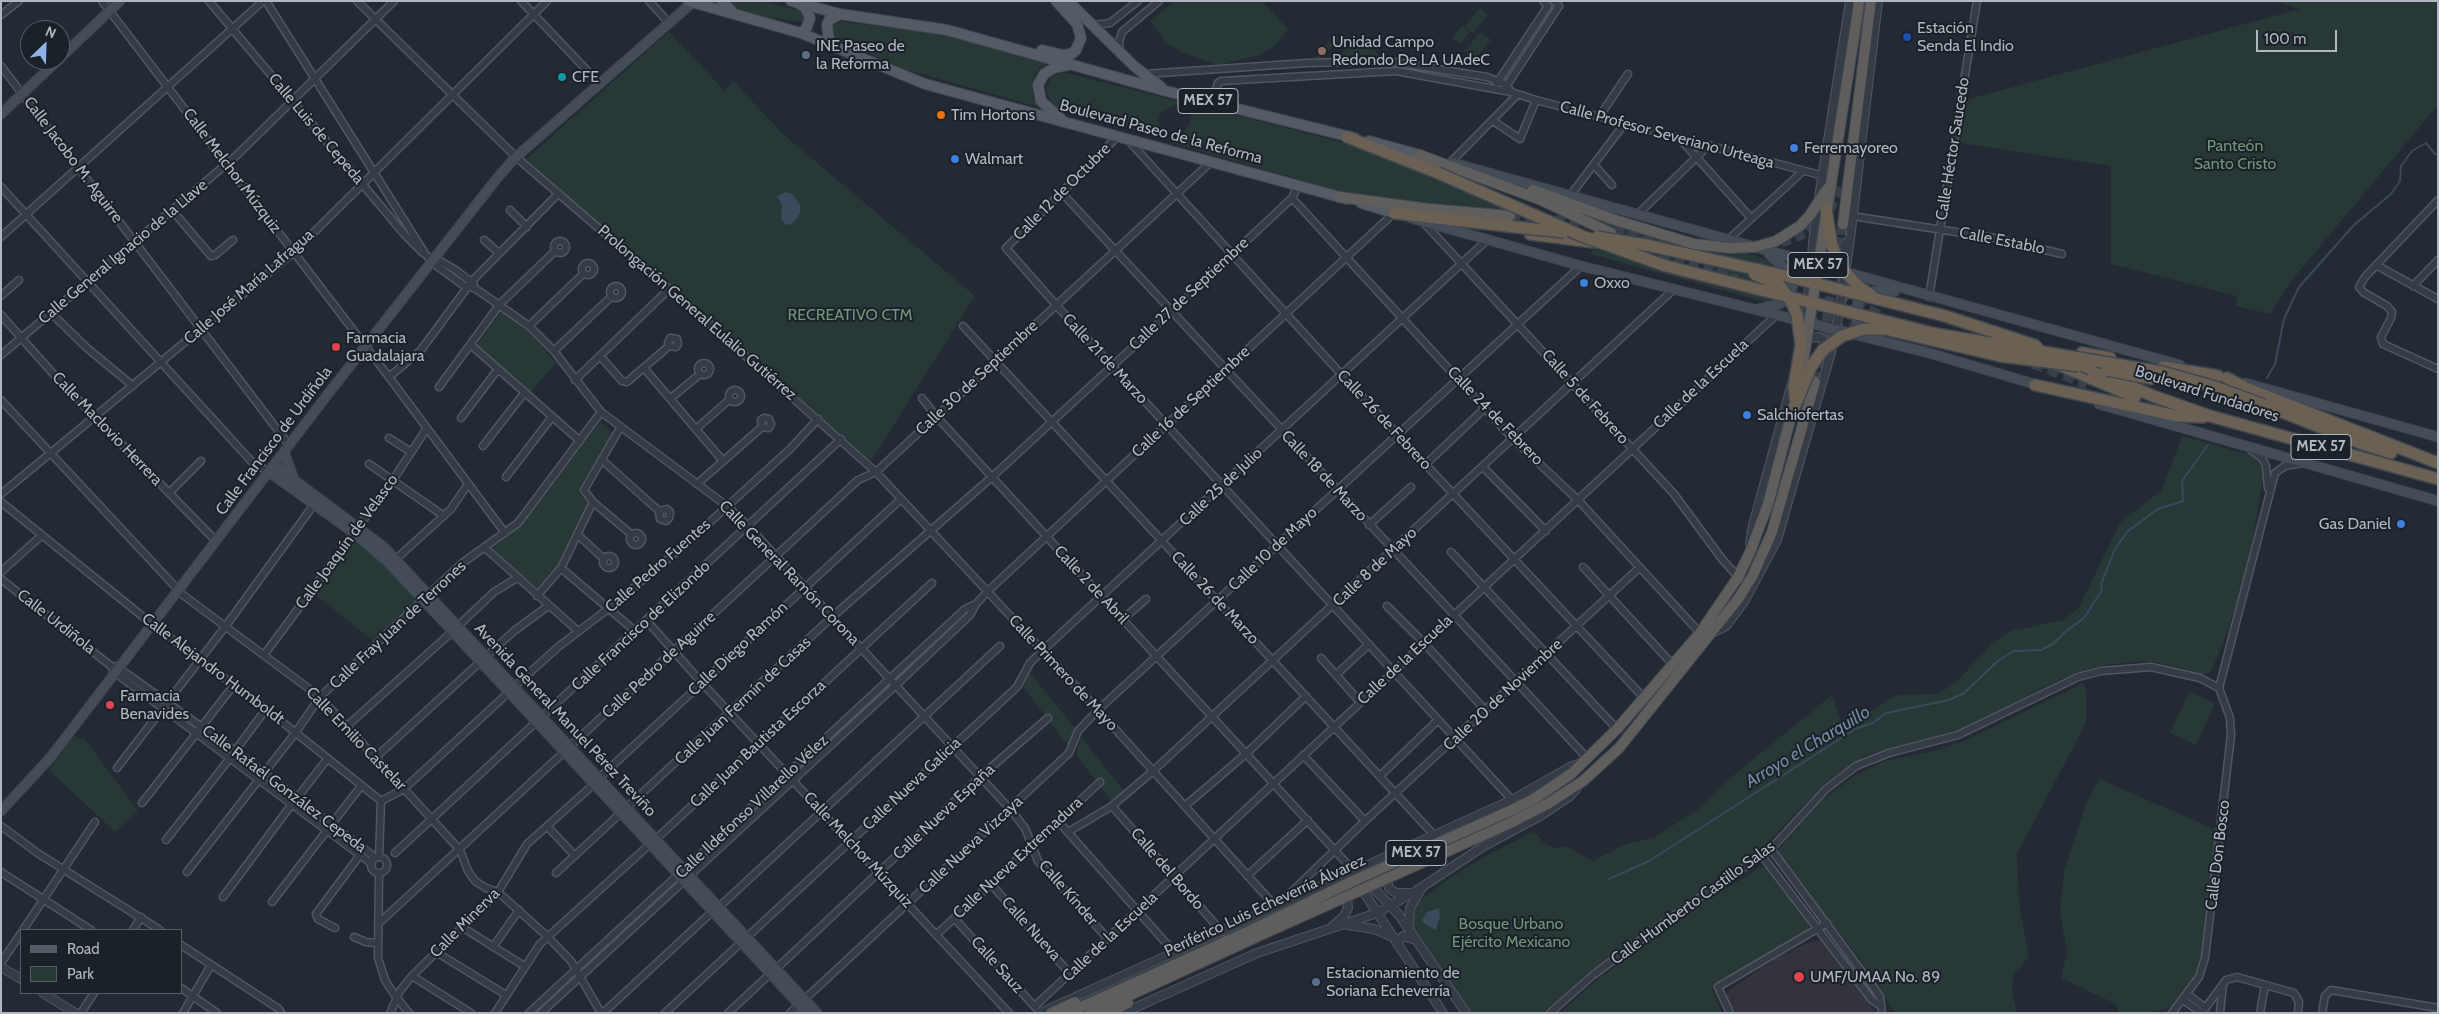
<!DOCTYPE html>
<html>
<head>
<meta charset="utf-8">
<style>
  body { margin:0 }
  #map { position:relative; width:2439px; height:1014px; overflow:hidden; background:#232a34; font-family:Cabin,sans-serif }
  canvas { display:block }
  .frame { position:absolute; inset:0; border:2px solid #b0b7c1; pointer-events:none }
  .legend { position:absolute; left:20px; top:929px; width:162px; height:65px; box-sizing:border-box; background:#1b2129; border:1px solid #575d66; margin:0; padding:6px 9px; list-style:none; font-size:15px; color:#b0b7c1 }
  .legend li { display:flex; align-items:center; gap:10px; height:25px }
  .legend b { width:25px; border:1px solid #575d66 }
  .north { position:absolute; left:20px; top:20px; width:50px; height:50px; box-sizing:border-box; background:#1b2129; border:1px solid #575d66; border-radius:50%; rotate:24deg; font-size:14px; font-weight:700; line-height:20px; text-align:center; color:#b0b7c1 }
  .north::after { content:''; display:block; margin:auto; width:18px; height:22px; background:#8eb3e9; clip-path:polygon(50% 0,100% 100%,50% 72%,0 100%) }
  .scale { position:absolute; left:2256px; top:30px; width:81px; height:22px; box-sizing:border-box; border:2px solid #b0b7c1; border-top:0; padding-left:6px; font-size:15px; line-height:18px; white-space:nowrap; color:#b0b7c1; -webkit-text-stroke:4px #1b2129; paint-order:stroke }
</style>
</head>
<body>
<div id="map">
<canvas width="2439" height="1014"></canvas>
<div class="frame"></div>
<ul class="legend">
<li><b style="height:6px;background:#545b65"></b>Road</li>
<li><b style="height:14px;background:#273837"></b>Park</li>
</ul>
<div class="north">N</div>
<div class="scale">100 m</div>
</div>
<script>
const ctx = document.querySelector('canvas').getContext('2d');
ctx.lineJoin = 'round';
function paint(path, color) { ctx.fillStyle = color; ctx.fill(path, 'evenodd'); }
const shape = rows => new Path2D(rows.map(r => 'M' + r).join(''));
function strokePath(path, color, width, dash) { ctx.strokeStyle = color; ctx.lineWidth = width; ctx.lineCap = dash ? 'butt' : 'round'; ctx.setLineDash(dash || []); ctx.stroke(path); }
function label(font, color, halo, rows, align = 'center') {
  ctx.font = font + ' Cabin,sans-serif'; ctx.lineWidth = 4; ctx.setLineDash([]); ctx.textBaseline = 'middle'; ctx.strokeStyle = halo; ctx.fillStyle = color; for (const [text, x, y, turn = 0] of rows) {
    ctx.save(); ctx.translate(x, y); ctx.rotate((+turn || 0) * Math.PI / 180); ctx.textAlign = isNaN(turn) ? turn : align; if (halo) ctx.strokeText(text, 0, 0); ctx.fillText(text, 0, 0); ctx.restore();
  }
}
paint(shape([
  [1821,940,1838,958,1876,1013,1736,1013,1726,996,1729,990,1780,956,1810,942]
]), '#33333d');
paint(shape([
  [726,1,765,1,807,13,804,22,771,18,733,8],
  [1175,1,1262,1,1288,29,1276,45,1260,55,1217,65,1181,52,1166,42,1150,21],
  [2276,1,2438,1,2438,105,2288,285,2270,314,2236,306,2237,296,2111,264,2111,166,1960,143,1965,100,2300,9],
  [1480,8,1488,15,1473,33,1465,26],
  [835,21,934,32,1049,63,1039,68,1034,77,1033,98,1042,108,904,69,833,37,830,29],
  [1463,25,1470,32,1460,44,1452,38],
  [669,32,724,90,733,81,783,134,975,296,871,461,526,159],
  [1481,32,1491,40,1474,60,1465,50],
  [1334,35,1339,39,1321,59,1314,60],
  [1356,35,1357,36,1381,56,1337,59],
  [1062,72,1181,102,1160,113,1158,120,1166,139,1056,108,1047,94,1047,85,1052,77],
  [1194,104,1356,146,1520,215,1431,208,1365,198,1171,143,1183,134,1190,123],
  [1593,218,1629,227,1692,251,1693,238,1773,261,1783,269,1788,282,1787,289,1774,302,1765,302,1591,254,1599,233,1713,274,1716,267,1620,233,1592,221],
  [502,311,526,329,556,363,530,393,476,346],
  [600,422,613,433,579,488,579,493,589,504,557,567,537,588,492,549,520,527],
  [2182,436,2254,456,2261,467,2263,476,2253,538,2238,600,2222,647,2210,673,2204,674,2154,662,2139,661,2105,665,2076,673,2057,681,1957,732,1928,741,1884,750,1863,757,1826,782,1758,853,1692,896,1637,939,1590,971,1543,1013,1469,1013,1411,924,1411,910,1421,900,1448,879,1482,858,1534,831,1544,843,1554,848,1566,846,1593,861,1626,844,1655,837,1697,810,1723,784,1832,695,1841,722,1876,709,1889,699,1899,695,1938,694,1955,683,1994,642,2003,636,2012,631,2063,620,2078,609,2120,523,2162,490],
  [354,538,371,551,418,602,375,642,313,593],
  [1029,672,1075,728,1070,748,1023,687],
  [2083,683,2086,690,2086,723,2017,854,2019,902,2029,957,2013,975,2012,993,2017,1013,1895,1013,1861,960,1780,860,1777,854,1778,850,1820,802,1852,777,1885,761,1935,751,1962,742],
  [2189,692,2215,703,2196,745,2170,733],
  [74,736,81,740,84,738,138,811,115,832,49,770],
  [1081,737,1124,791,1112,802,1076,755],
  [2099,779,2219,831,2200,975,2178,1003,2168,1008,2146,1013,2119,1013,2116,1004,2061,978,2067,952,2060,912,2064,871,2086,804],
  [1761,867,1765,868,1808,923,1808,928,1801,936,1777,948,1714,985,1712,990,1722,1013,1560,1013,1596,981,1694,908]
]), '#273837');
paint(shape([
  [786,192,792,194,800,205,800,213,796,220,791,224,786,225,781,219,782,206,777,196],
  [1439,908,1440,916,1436,930,1426,925,1422,920,1427,912]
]), '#3a495b');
strokePath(shape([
  [2267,378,2275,364,2284,319,2299,287,2354,225,2391,194,2400,181,2401,166,2412,151,2426,143,2435,154,2438,153],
  [1609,879,1649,861,1857,728,1873,723,1886,713,1949,700,1964,693,1999,660,2014,651,2041,650,2053,644,2065,632,2084,618,2102,590,2101,584,2115,549,2128,531,2158,509,2183,501,2182,481,2208,445]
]), '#3a495b', 2);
strokePath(shape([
  [1510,216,1603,225,1669,241],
  [1767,248,1809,232,1829,211,1841,186],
  [1661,252,1737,279],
  [1790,299,1803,308,1812,318,1823,345],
  [1824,336,1843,224],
  [1815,382,1820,355]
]), '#383f49', 10, [10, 5]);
strokePath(shape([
  [1843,224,1840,258,1842,282,1845,290,1855,304,1881,316],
  [1823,345,1833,334,1840,330,1869,325],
  [2033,363,2087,384]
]), '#383f49', 11, [11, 5.5]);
const minor = shape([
  [102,1,389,377,505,533],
  [209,1,405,235,423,253],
  [266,1,426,255,437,266,463,285,476,289,529,326,554,351,601,412,727,506,748,526,1010,809,1025,828,1038,861,1108,939],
  [357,1,516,157,697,313,876,472,1098,710,1276,907,1365,821,1639,568],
  [521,1,600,84],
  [649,1,669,23],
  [1,15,19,1],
  [1094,25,1110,23,1138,1],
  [1120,52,1119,42,1122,32,1159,1],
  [1,66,289,445],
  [1145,74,1307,63,1388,61,1487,77,1507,85,1511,92],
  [1497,83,1548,6,1543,1],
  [1505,88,1559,6,1554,1],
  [1222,105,1215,96,1215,92,1218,83,1221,81,1396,71,1511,92,1536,100,1824,176],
  [1599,117,1628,74],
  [1493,121,1520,139,1536,100],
  [1118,136,1006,248,1056,305,1512,800],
  [1680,139,1751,218],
  [1128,140,1341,374,1644,698],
  [1451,162,1517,95],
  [1594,165,1612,185],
  [1,187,252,462,269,472],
  [1061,192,1588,759],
  [1570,196,1625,123],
  [1292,198,1512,438,1578,500,1700,633],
  [2438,200,2365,277,2359,287,2363,292,2387,306,2392,312,2391,318,2381,337,2383,344,2438,369],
  [172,210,211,256,215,255,233,240],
  [510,210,527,227],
  [1637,215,1709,145],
  [1852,216,1995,238,2062,254],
  [1424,223,1674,494,1722,559,1738,577],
  [1,237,263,1],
  [484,240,499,253],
  [1728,240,1803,171],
  '554 247a6 6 0 1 1 12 0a6 6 0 1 1-12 0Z',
  [432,260,440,261,457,271,474,284],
  '582 269a6 6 0 1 1 12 0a6 6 0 1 1-12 0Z',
  [2376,265,2438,299],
  [2413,286,2438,260],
  '610 292a6 6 0 1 1 12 0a6 6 0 1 1-12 0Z',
  [1,296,19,280],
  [1929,297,1977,1],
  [51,313,87,348,133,386],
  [1,315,57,378,216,541],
  [529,326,583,274],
  [963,326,1434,835],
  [471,345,580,441],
  [554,351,612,296],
  [1,355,237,155,394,1],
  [601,357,622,381,627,382,669,346,676,347,678,344,677,339,670,338,668,343,669,346],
  '698 369a6 6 0 1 1 12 0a6 6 0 1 1-12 0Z',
  [644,368,723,461],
  [389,377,421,350,472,281,559,193],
  [575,380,669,289],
  [439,387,500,304,555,251],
  '729 396a6 6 0 1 1 12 0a6 6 0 1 1-12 0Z',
  [671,398,700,374],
  [922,398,936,416,1350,867,1357,871],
  [1,400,183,595,320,697,460,850,468,871,475,881,486,888,498,892,548,937,571,961,601,1013],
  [461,418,498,369],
  [620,428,584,490,593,502,632,535],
  [696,429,730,399],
  [389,438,411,452],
  [483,446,525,392],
  [2251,450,2262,458,2266,466,2268,488],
  [602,460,659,511,660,519,666,521,669,518,670,512,667,509,659,511],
  [369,464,444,516],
  [1426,464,1485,408],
  [1483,467,1546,531],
  [506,477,552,417],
  [697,484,762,427,769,428,771,424,769,419,764,418,761,420,762,427],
  [169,493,201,461],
  [1,494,294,252,547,1],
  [1,502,152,624,266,709,381,801],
  [1369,525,1411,487],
  '630 539a6 6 0 1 1 12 0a6 6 0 1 1-12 0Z',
  [577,534,604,559],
  [484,547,578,631],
  [1451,552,1617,729],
  '603 562a6 6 0 1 1 12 0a6 6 0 1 1-12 0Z',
  [396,559,451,509,468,484],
  [1583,567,1673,665],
  [561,568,635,631],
  [1,572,42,535],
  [1,579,111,666,114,672,372,864],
  [537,596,561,568,593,502],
  [1387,606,1424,643,1486,711],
  [1123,619,1146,599],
  [647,621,702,683,1009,1013],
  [457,627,494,592,517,578],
  [264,655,393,480,427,428],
  [1321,658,1360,702],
  [116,666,235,751,376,858],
  [1336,675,1369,644],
  [514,687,558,647,608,609,687,543,790,449,818,419],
  [2219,688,2275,473,2285,466,2302,463],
  [347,726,452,632],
  [235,751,266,709],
  [1303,755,1365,821],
  [375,758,514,631,548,606],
  [117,768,225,627,315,503],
  [1380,776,1438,720],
  [598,779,901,499],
  [297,798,328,758],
  [381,801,404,789,508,693],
  [142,803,234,685],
  [1112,806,1222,932],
  [1185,806,1247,753,1306,696],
  [1058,821,1174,952],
  [1,826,39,854,160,930],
  [547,826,575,856],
  [1068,832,1112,806,1153,771,1673,290],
  [656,839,932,583],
  [166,840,230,758],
  [1771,849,1874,988,1880,997,1882,1013],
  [395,853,841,439],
  [1762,856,1872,1000,1881,1006],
  [379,857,381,801],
  '371 865a8 8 0 1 1 16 0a8 8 0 1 1-16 0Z',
  [1,872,91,930],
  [187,872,296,732,320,697,461,564,518,523,601,412],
  [379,873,378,958,385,980,396,997,409,1013],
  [556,873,832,617,992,477,1172,311,1292,198,1298,186],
  [1247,876,1308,820],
  [991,884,1070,974],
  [223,897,292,804],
  [272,902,361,786],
  [719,907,1000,646],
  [954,918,1036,1008],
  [378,924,858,480,876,472,1211,162],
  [462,927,524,966],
  [335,928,318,919,316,914,360,855],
  [23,930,95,822],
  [133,930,141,917],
  [936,935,1100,782],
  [354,937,366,942,377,943],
  [181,945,279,1009,281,1013],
  [493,947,519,910],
  [436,952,506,995],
  [1,963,21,933],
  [776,969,980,777,1048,718],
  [412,976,471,1013],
  [181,988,217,1013],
  [2187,994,2206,1008],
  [2183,1000,2202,1013,2226,980,2237,977,2294,993,2299,1002,2298,1013],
  [1035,1006,1776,315],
  [81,1013,94,993],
  [183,1013,211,965],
  [390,1013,400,991,412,976,498,892,527,844,594,784],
  [495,1013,540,944,650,844],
  [529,1013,965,609,976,604],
  [541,1013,895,686,970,615,976,604,988,591,1394,213],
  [603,1013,713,911],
  [665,1013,1017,687,1030,663,1042,651,1487,240],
  [728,1013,771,973],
  [790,1013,1069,753,1078,731,1098,710,1581,266],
  [1550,1013,1593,975,1690,904,1771,849,1826,789,1856,766,1889,753,1958,735,2078,677,2101,671,2151,667,2200,678,2219,688],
  [1730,1013,1718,987,1827,923],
  [2172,1013,2199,977,2205,958,2231,735,2230,718,2219,688],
  [2220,1013,2223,984],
  [2260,1013,2265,985],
  [2322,1013,2325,996,2331,990,2438,1008]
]);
const tertiary = shape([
  [1819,245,1828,251,1834,252,1840,250,1850,239],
  [1806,318,1815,223,1850,1],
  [1805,342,1809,338,1818,337,1824,340,1830,350],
  [1750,544,1753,525,1792,383],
  [1714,632,1726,626,1745,600,1777,540,1831,352,1841,302,1850,239,1878,1],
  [1389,864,1385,874,1389,888,1396,893,1410,893],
  [1360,874,1399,915,1466,1013],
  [1359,885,1443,1013],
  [1332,889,1343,893,1347,898,1348,908,1344,916,1332,927],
  [1348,925,1374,929,1390,936],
  [1409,928,1410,908,1420,891],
  [1398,946,1399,940,1403,936,1413,939],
  [1,967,21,979],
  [43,993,75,1013],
  [1040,1013,1512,800,1570,767,1581,763],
  [1123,1013,1257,953,1377,913,1416,891,1484,846,1540,816,1570,796,1577,788]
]);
const secondary = shape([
  [60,58,120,1],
  [1,114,58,60],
  [1453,163,2180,365],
  [1411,218,1581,266,1929,353,2041,386],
  [1758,309,1780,304,1789,295,1792,287,1791,274,1769,254],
  [1866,332,1856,319,1858,302,1863,296,1874,291,1895,291],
  [2245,383,2438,437],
  [2099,404,2438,501],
  [284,452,294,479],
  [274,465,384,547,817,1013],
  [269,472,354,533,387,561,807,1013],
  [1,811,50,758,328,394,498,177,516,157,694,1]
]);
const primary = shape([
  [688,1,801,33,925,84,1347,199],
  [722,1,734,14],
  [791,1,840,14,947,30,1166,91,1355,138],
  [1068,1,1134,66,1161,87],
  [799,4,805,7,810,18,806,29,801,33],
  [829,43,827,25,829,20,840,14],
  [1042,50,1063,55,1071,54,1076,50,1081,38,1077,24,1056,1],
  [1061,119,1041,101,1038,85,1044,74,1054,68,1068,65],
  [1369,141,1420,155],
  [1361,203,1394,213]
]);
const trunk = shape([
  [1856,24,1859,1],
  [1420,155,1541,200,1611,233],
  [1533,190,1615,220],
  [1339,197,1430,209,1510,216],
  [1843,224,1871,1],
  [1571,774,1617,729,1700,633,1738,577,1750,552,1768,504],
  [1549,803,1583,781,1619,748,1739,598,1753,575,1772,532,1815,382],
  [1051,1013,1075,1002],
  [1068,1013,1258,927],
  [1091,1013,1263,934],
  [1108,1013,1128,1003]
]);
const motorway = shape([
  [1347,137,1438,173],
  [1394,213,1524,228],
  [1530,234,1593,242],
  [2082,353,2110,358],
  [2057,364,2135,397],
  [2163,367,2218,376],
  [2091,369,2153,396,2210,416,2438,479],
  [2227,378,2246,388,2438,463],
  [2035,385,2177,416,2203,417],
  [2264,405,2358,442,2391,453]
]);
strokePath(minor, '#505760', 9);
strokePath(tertiary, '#505760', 10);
strokePath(secondary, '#3f454e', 11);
strokePath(primary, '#3f454e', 12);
strokePath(trunk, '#404750', 12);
strokePath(motorway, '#404750', 14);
strokePath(minor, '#363c45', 6);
strokePath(tertiary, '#363c45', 8);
strokePath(secondary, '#444c57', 9);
strokePath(primary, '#545b65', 10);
strokePath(trunk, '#5f5e5c', 10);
strokePath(motorway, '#6a6154', 11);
const trunkBridge = shape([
  [1615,220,1694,244,1730,248,1755,247,1776,241,1800,226,1810,215,1827,189],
  [1802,369,1856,24],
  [1768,504,1794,405],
  [1258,927,1355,880,1512,810,1534,799,1571,774],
  [1263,934,1508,824,1549,803]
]);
const motorwayBridge = shape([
  [1438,173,1582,236,1666,266,1936,334,2162,372,2212,386,2264,405],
  [1826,209,1832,246,1842,268,1858,286,1871,295],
  [1524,228,1564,232],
  [1597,237,1651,246,1782,275,1945,316,2037,346],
  [1754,274,1779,285,1791,301,1797,315,1801,345,1794,386,1795,399],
  [2072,361,2091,369],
  [2107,370,2153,379],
  [1792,413,1811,367,1823,350,1842,336,1864,329,1885,329,2000,356,2079,366]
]);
strokePath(trunkBridge, '#404750', 12, []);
strokePath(motorwayBridge, '#404750', 14, []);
strokePath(trunkBridge, '#5f5e5c', 10);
strokePath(motorwayBridge, '#6a6154', 11);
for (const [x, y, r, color] of [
  [1907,37,5,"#1a4fb4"],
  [1322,51,5,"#8d6e63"],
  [806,55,5,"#5c6f8a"],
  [562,77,5,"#0f9aa8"],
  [941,115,5,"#e8710a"],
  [1794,148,5,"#3f7fe0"],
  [955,159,5,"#3f7fe0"],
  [1584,283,5,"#3f7fe0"],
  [336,347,5,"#e0444e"],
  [1747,415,5,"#3f7fe0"],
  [2401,524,5,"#3f7fe0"],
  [110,705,5,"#e0444e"],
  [1799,977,6,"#e0444e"],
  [1316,982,5,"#5c6f8a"]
]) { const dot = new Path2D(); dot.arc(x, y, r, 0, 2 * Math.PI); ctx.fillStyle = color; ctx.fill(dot); strokePath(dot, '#1b2129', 2); }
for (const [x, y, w] of [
  [1208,101,60],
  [1818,265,60],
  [2321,447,60],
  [1416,853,60]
]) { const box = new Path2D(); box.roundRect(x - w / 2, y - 12.5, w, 25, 4); ctx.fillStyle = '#1b2129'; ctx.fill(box); strokePath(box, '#b0b7c1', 1); }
label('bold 15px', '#b0b7c1', null, [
  ["MEX 57",1208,101],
  ["MEX 57",1818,265],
  ["MEX 57",2321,447],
  ["MEX 57",1416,853]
]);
label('16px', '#b0b7c1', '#1b2129', [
  ["Estación",1917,28],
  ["Senda El Indio",1917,46],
  ["Unidad Campo",1332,42],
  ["Redondo De LA UAdeC",1332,60],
  ["INE Paseo de",816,46],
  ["la Reforma",816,64],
  ["CFE",572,77],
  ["Tim Hortons",951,115],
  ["Ferremayoreo",1804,148],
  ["Walmart",965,159],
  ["Oxxo",1594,283],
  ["Farmacia",346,338],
  ["Guadalajara",346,356],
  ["Salchiofertas",1757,415],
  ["Gas Daniel",2391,524,"right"],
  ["Farmacia",120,696],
  ["Benavides",120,714],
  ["Estacionamiento de",1326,973],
  ["Soriana Echeverría",1326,991],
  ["UMF/UMAA No. 89",1810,977]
], 'left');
label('16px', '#b0b7c1', '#1b2129', [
  ["Calle Luis de Cepeda",316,129,50],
  ["Boulevard Paseo de la Reforma",1161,132,15],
  ["Calle Profesor Severiano Urteaga",1667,135,15],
  ["Calle Héctor Saucedo",1953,149,-81],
  ["Calle Jacobo M. Aguirre",73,160,53],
  ["Calle Melchor Múzquiz",232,171,53],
  ["Calle 12 de Octubre",1062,192,-45],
  ["Calle Establo",2002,241,11],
  ["Calle General Ignacio de la Llave",123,252,-40],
  ["Calle José María Lafragua",249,287,-41],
  ["Calle 27 de Septiembre",1189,294,-43],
  ["Prolongación General Eulalio Gutiérrez",697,313,41],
  ["Calle 21 de Marzo",1105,359,47],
  ["Calle 30 de Septiembre",977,378,-43],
  ["Calle de la Escuela",1701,384,-43],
  ["Boulevard Fundadores",2207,394,18],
  ["Calle 5 de Febrero",1585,397,48],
  ["Calle 16 de Septiembre",1191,402,-43],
  ["Calle 24 de Febrero",1495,416,46],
  ["Calle 26 de Febrero",1384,420,47],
  ["Calle Maclovio Herrera",107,429,46],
  ["Calle Francisco de Urdiñola",274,441,-53],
  ["Calle 18 de Marzo",1324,476,47],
  ["Calle 25 de Julio",1221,487,-43],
  ["Calle Joaquín de Velasco",347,542,-54],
  ["Calle 10 de Mayo",1273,549,-43],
  ["Calle Pedro Fuentes",658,566,-41],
  ["Calle 8 de Mayo",1375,567,-43],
  ["Calle General Ramón Corona",789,573,46],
  ["Calle 2 de Abril",1091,585,47],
  ["Calle 26 de Marzo",1215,598,47],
  ["Calle Urdiñola",56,622,38],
  ["Calle Fray Juan de Terrones",398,625,-43],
  ["Calle Francisco de Elizondo",641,626,-43],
  ["Calle Diego Ramón",738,649,-43],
  ["Calle de la Escuela",1405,660,-43],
  ["Calle Pedro de Aguirre",659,665,-43],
  ["Calle Alejandro Humboldt",213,669,37],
  ["Calle Primero de Mayo",1063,673,47],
  ["Calle 20 de Noviembre",1503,695,-43],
  ["Calle Juan Fermín de Casas",743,701,-43],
  ["Avenida General Manuel Pérez Treviño",565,720,47],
  ["Calle Emilio Castelar",356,739,46],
  ["Calle Juan Bautista Escorza",758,744,-43],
  ["Calle Nueva Galicia",912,784,-43],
  ["Calle Rafaél González Cepeda",284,789,37],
  ["Calle Ildefonso Villarello Vélez",752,807,-43],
  ["Calle Nueva España",944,812,-43],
  ["Calle Nueva Vizcaya",971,845,-43],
  ["Calle Melchor Múzquiz",858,850,47],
  ["Calle Don Bosco",2218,855,-83],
  ["Calle Nueva Extremadura",1018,858,-43],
  ["Calle del Bordo",1167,869,49],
  ["Calle Kínder",1068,893,49],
  ["Calle Humberto Castillo Salas",1693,903,-36],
  ["Periférico Luis Echeverría Álvarez",1265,906,-25],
  ["Calle Minerva",465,923,-45],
  ["Calle Nueva",1031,929,48],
  ["Calle de la Escuela",1110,937,-43],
  ["Calle Sauz",997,965,48]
]);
label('16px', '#729579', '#1b2129', [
  ["Panteón",2235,146],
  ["Santo Cristo",2235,164],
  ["RECREATIVO CTM",850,315],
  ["Bosque Urbano",1511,924],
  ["Ejército Mexicano",1511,942]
]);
label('italic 18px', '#7489a1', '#1b2129', [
  ["Arroyo el Charquillo",1808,747,-31]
]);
</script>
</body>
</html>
